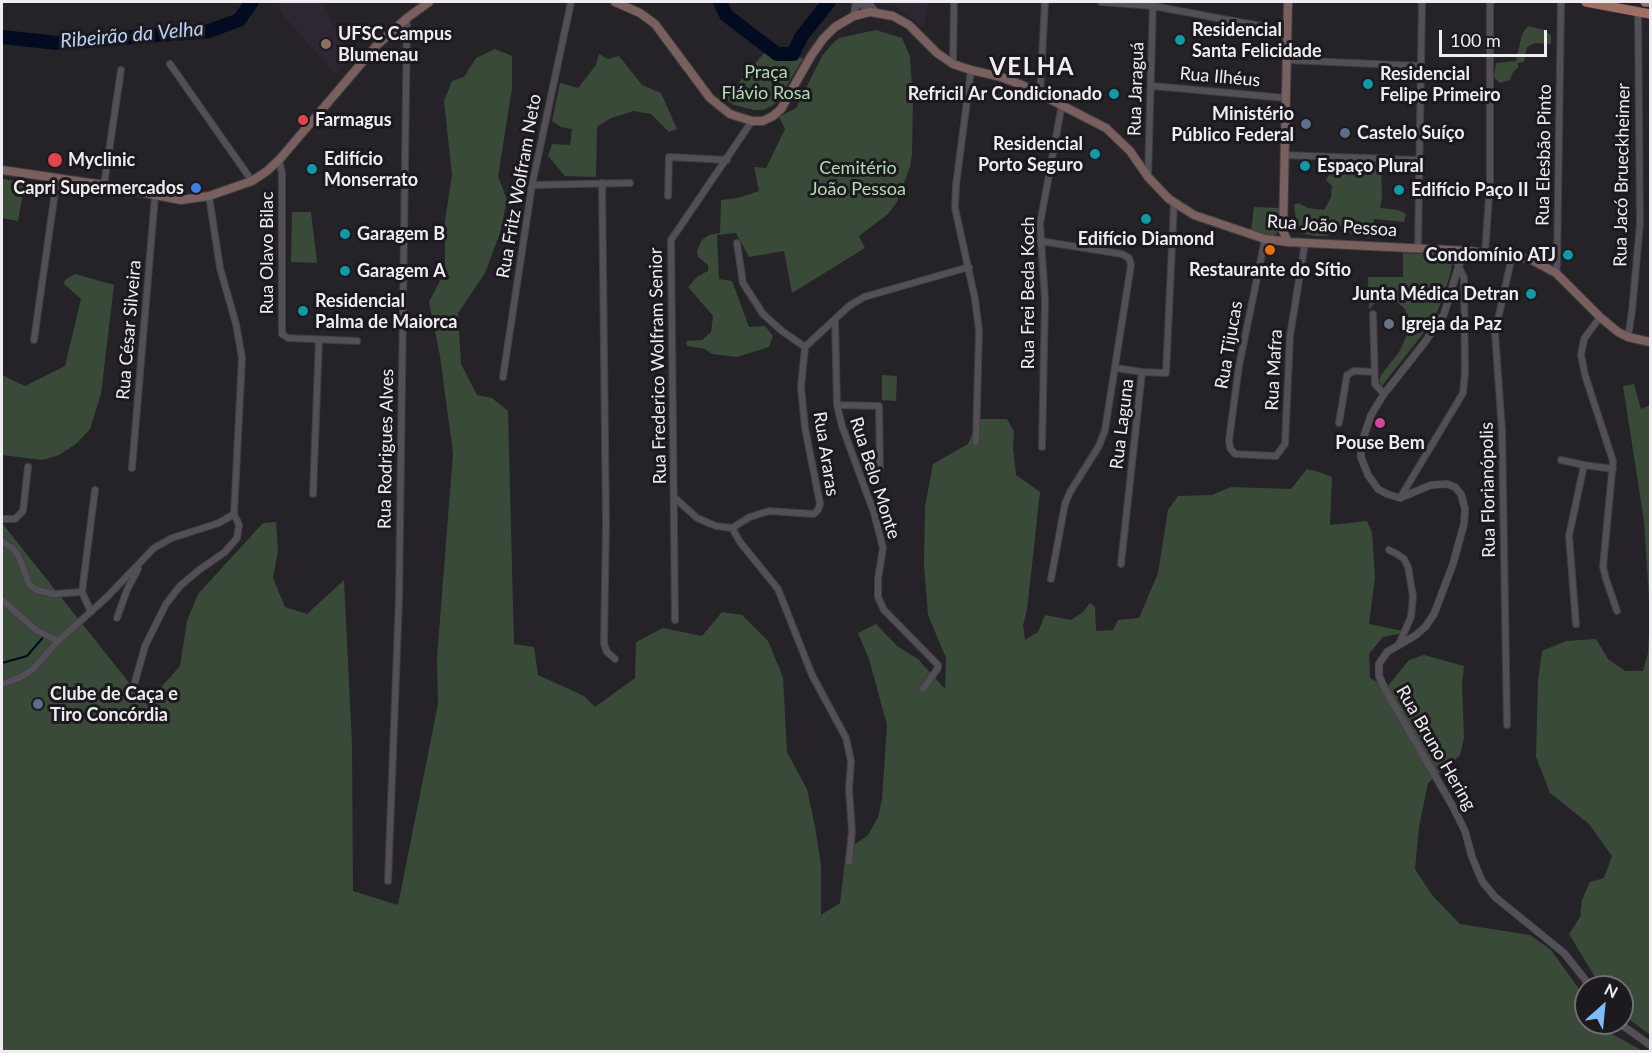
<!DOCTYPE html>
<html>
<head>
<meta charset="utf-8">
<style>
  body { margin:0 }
  #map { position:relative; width:1652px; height:1053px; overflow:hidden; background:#262328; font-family:Lato,sans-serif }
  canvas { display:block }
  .frame { position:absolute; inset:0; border:3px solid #efedf1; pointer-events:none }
  .north { position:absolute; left:1574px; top:975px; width:60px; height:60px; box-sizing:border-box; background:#1c191f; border:2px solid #706e73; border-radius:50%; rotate:27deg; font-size:16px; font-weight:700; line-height:24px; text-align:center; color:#efedf1 }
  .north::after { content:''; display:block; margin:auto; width:21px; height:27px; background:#7fbdfa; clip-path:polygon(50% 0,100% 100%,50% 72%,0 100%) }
  .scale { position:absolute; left:1439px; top:30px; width:108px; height:27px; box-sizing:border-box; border:3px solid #efedf1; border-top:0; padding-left:8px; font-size:18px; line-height:21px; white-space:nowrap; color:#efedf1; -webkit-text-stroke:4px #1c191f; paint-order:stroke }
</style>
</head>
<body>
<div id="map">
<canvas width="1652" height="1053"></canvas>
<div class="frame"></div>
<div class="north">N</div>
<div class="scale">100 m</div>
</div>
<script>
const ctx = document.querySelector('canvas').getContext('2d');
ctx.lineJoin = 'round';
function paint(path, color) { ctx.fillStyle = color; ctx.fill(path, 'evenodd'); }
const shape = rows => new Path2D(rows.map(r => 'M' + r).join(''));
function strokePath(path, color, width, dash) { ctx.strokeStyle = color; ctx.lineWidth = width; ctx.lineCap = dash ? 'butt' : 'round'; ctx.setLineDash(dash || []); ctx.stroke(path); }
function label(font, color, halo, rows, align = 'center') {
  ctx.font = font + ' Lato,sans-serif'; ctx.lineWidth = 6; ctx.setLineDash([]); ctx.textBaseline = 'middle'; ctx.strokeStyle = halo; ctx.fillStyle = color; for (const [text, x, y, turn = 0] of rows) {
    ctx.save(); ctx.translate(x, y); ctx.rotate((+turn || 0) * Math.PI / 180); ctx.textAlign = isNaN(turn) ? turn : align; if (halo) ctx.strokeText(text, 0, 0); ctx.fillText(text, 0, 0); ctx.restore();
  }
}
paint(shape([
  [279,2,322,2,351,59,335,74,284,16,279,6],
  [879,2,928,2,924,28,896,7]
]), '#2e2732');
paint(shape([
  [1528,26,1544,30,1551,35,1551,44,1535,43,1527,47,1524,62,1518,63,1518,68,1513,72,1510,80,1500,83,1494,77,1496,63,1516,61,1522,34],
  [876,30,902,38,910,56,913,100,912,154,910,167,897,202,888,214,859,236,865,248,792,293,784,251,749,257,736,233,717,235,719,279,732,281,749,327,765,326,773,336,769,347,737,357,712,354,705,349,687,346,686,341,702,340,711,332,713,316,688,287,698,276,708,271,708,265,698,257,697,251,702,240,709,235,720,233,721,200,738,198,759,191,754,167,766,168,785,129,779,117,796,108,822,56,832,44,839,38],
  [495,49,512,56,512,89,498,176,507,200,500,233,485,273,458,313,461,364,477,395,492,398,508,411,514,644,534,647,538,675,584,696,595,707,635,678,636,642,663,628,702,636,722,612,742,615,768,641,783,677,787,752,807,789,815,827,821,865,821,915,840,903,846,851,868,835,878,817,882,799,887,725,869,659,858,633,876,624,897,646,918,659,945,689,946,658,928,615,924,565,925,507,933,464,968,444,978,419,1007,419,1014,431,1013,447,1016,475,1040,492,1027,610,1023,625,1025,640,1038,632,1045,615,1071,620,1083,612,1090,603,1095,607,1096,631,1113,630,1118,620,1139,618,1158,573,1168,510,1178,496,1212,495,1231,487,1291,489,1307,469,1319,472,1332,477,1330,525,1367,521,1372,532,1375,577,1369,624,1408,632,1383,637,1369,654,1370,678,1387,687,1409,660,1424,655,1464,666,1462,684,1464,738,1460,755,1428,783,1419,827,1415,869,1432,895,1460,924,1530,935,1551,950,1579,989,1586,1004,1586,1023,1595,1023,1597,1026,1643,1051,2,1051,2,523,146,704,180,666,187,621,198,594,263,523,276,522,278,551,273,578,285,607,307,614,344,580,352,744,353,891,398,905,438,704,437,658,453,453,440,356,429,302,445,271,445,221,452,175,444,101,452,81,464,77,476,58],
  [764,53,780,59,795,55,803,59,778,100,772,106,763,110,754,110,734,105,725,99],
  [599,54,608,59,619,56,642,85,661,93,677,129,669,132,651,114,634,111,611,118,597,127,596,177,565,176,548,156,552,144,570,145,572,129,561,127,552,121,560,83,578,88,596,65],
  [1336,162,1381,163,1382,197,1380,208,1398,210,1406,214,1404,222,1374,219,1373,238,1353,235,1350,233,1348,227,1340,226,1327,236,1314,236,1302,233,1296,219,1294,205,1298,203,1308,208,1324,210,1331,197,1332,186,1326,180],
  [2,179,25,182,18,221,2,218],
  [1254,207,1279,208,1279,229,1275,236,1251,231],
  [292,212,311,212,317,263,291,262],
  [1403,253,1445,255,1452,264,1450,276,1438,310,1429,326,1382,386,1379,381,1381,375,1399,352,1406,337,1408,320,1405,309,1395,300,1377,300,1369,310,1368,277,1403,277],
  [75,274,114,285,101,394,90,429,76,444,59,455,43,460,2,455,2,375,25,386,65,366,81,299,64,284,65,280],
  [882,375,897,376,896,401,882,400],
  [1634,384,1641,409,1650,405,1650,1035,1622,1014,1622,987,1601,987,1569,934,1580,917,1582,900,1590,882,1604,878,1612,856,1589,824,1550,793,1536,757,1538,680,1542,651,1566,641,1596,639,1608,659,1625,671,1643,671,1648,653,1650,615,1644,521,1623,386]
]), '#394a38');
strokePath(shape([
  [2,663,27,656,45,635]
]), '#020b20', 2);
strokePath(shape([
  [720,2,726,15,777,54,793,54,801,37,829,2],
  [2,37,57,43,209,31,239,20,252,2]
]), '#020b20', 14);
const minor = shape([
  [1101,2,1153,6,1288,31],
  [1287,60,1420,66],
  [170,64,252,181],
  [953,64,954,2],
  [971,70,956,185,955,208,975,299,979,331,976,442],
  [1152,86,1286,98],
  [1040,94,1045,2],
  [1284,155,1419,160],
  [279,160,282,173,282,334,288,338,357,341],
  [1148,177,1153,2],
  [602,183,606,524,604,644,607,652,615,659],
  [104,185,121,70],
  [532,185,630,183],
  [668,196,669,157,727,160],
  [1265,239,1239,366,1229,440,1230,448,1235,454,1276,456,1285,444,1290,336,1305,243],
  [1040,241,1122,254,1129,258,1131,265,1105,430,1099,446,1070,492,1065,504,1051,579],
  [737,243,743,283,763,314,782,331,805,347],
  [1418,248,1422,2],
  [1485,252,1490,183,1490,2],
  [1556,273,1557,265,1561,2],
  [1373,314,1375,384,1384,394],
  [1600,317,1584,339,1581,355,1585,375,1613,461,1603,567,1606,579,1617,611],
  [835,320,837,405,842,426,874,513,883,548,878,579,878,597,884,610,938,665,938,668,923,689],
  [1628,337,1632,311,1640,224,1638,12],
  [34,340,57,178],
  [1116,368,1142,372,1166,373,1174,204],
  [503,377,532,185,571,2],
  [837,405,879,406,880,470],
  [1339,423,1347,375,1354,371,1374,372],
  [1042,447,1045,300,1040,224,1062,104],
  [1561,460,1584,465],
  [132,468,155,196],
  [313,494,319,340],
  [675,498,697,518,716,526,732,528],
  [1400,498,1463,393,1465,372,1464,278,1459,267],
  [2,519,15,519,23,511,28,467],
  [732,528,750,517,769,511,814,514,818,510,820,504,805,428,801,387,805,347,849,306,864,297,969,267],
  [732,528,740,542,778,589,812,675,846,738,851,761,849,789,852,831,849,862],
  [2,541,13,549,19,557,29,584,36,590,54,594,82,592],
  [1389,550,1397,554,1404,559,1408,567,1413,596,1411,617,1399,644],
  [1121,564,1142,372],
  [2,600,36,630,58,641],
  [91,612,82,592,95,490],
  [117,618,127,590,138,569],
  [675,620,671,240,752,121],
  [1576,624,1569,536,1584,465,1613,469],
  [135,682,145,646,166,604,180,586,199,570,225,552,237,538,239,525,234,514],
  [2,684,21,677,33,669,58,641,106,598,154,548,172,538,219,523,234,514,242,358,236,324,220,268,209,196],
  [1507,725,1502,430,1495,333,1512,256],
  [388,881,399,598,407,19]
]);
const tertiary = shape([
  [859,2,870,12],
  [867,2,876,12],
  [854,16,856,2],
  [1443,250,1453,257,1459,265],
  [1470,251,1464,255,1459,265,1444,314,1425,342,1384,394,1371,415,1361,445,1361,457,1368,475,1378,489,1387,494,1400,498,1431,485,1447,484,1455,487,1461,494,1465,509,1464,524,1453,564,1434,614,1426,626,1416,635,1387,652,1379,664,1379,676,1386,691,1452,805,1465,831,1472,857,1482,881,1495,897,1564,953,1591,987],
  [1619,1023,1650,1045]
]);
const secondary = shape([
  [615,2,640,13,655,24,710,98,730,114,752,121,763,121,773,116,781,109,811,56,823,39,835,27,854,16,870,12,893,16,909,25,937,53,953,64,971,70,1001,77,1022,85,1106,128,1130,151,1148,177,1169,199,1194,215,1265,239,1288,242,1470,251,1530,259,1556,273,1600,317,1618,332,1628,337,1650,342],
  [2,170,104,185,181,200,209,196,252,181,267,171,279,160,377,45,407,18,429,2],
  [1288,242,1283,231,1288,2]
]);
const primary = shape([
  [1586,2,1650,14],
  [1645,2,1650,2]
]);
strokePath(minor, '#403e42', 8);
strokePath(tertiary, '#403e42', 8);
strokePath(secondary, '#403e42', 10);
strokePath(primary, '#403e42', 10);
strokePath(minor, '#534f56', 6);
strokePath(tertiary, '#534f56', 7);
strokePath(secondary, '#795f5d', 8);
strokePath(primary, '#9f6f64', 9);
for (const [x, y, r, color] of [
  [1180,40,6,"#0f9aa8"],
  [326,44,6,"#8d6e63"],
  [1368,84,6,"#0f9aa8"],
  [1114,94,6,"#0f9aa8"],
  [303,120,6,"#e0444e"],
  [1306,124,6,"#5c6f8a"],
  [1345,133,6,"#5c6f8a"],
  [1095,154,6,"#0f9aa8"],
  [55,160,8,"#e0444e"],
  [1305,166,6,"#0f9aa8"],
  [312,169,6,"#0f9aa8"],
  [196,188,6,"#3f7fe0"],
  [1399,190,6,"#0f9aa8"],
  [1146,219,6,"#0f9aa8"],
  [345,234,6,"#0f9aa8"],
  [1270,250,6,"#e8710a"],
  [1568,255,6,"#0f9aa8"],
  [345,271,6,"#0f9aa8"],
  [1531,294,6,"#0f9aa8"],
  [303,311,6,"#0f9aa8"],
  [1389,324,6,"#6b7280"],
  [1380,423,6,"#d1479c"],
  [38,704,6,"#5c6f8a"]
]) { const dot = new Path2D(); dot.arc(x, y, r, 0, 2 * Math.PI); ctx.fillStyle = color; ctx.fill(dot); strokePath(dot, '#1c191f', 2); }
label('bold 18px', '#efedf1', '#1c191f', [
  ["Residencial",1192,30],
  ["Santa Felicidade",1192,51],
  ["UFSC Campus",338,34],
  ["Blumenau",338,55],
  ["Residencial",1380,74],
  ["Felipe Primeiro",1380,95],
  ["Refricil Ar Condicionado",1102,94,"right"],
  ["Ministério",1294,114,"right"],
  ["Público Federal",1294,135,"right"],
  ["Farmagus",315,120],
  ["Castelo Suíço",1357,133],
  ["Residencial",1083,144,"right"],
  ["Porto Seguro",1083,165,"right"],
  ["Edifício",324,159],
  ["Monserrato",324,180],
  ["Myclinic",68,160],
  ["Espaço Plural",1317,166],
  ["Capri Supermercados",184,188,"right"],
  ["Edifício Paço II",1411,190],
  ["Garagem B",357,234],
  ["Edifício Diamond",1146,239,"center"],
  ["Condomínio ATJ",1556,255,"right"],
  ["Restaurante do Sítio",1270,270,"center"],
  ["Garagem A",357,271],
  ["Junta Médica Detran",1519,294,"right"],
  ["Residencial",315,301],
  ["Palma de Maiorca",315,322],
  ["Igreja da Paz",1401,324],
  ["Pouse Bem",1380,443,"center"],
  ["Clube de Caça e",50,694],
  ["Tiro Concórdia",50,715]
], 'left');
label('18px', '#b1ddaf', '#1c191f', [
  ["Praça",766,72],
  ["Flávio Rosa",766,93],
  ["Cemitério",858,168],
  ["João Pessoa",858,189]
]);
label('18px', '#efedf1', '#1c191f', [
  ["Rua Ilhéus",1220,77,5],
  ["Rua Jaraguá",1136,89,-88],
  ["Rua Elesbão Pinto",1544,155,-89],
  ["Rua Jacó Brueckheimer",1622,175,-89],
  ["Rua Fritz Wolfram Neto",519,186,-80],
  ["Rua João Pessoa",1332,226,4],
  ["Rua Olavo Bilac",267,253,-90],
  ["Rua Frei Beda Koch",1028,293,-90],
  ["Rua César Silveira",129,330,-85],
  ["Rua Tijucas",1229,345,-80],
  ["Rua Frederico Wolfram Senior",658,366,-91],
  ["Rua Mafra",1274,370,-87],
  ["Rua Laguna",1122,424,-83],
  ["Rua Rodrigues Alves",386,449,-89],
  ["Rua Araras",826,454,81],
  ["Rua Belo Monte",875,478,72],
  ["Rua Florianópolis",1488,490,-91],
  ["Rua Bruno Hering",1436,748,60]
]);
label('italic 20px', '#b8d2fa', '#1c191f', [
  ["Ribeirão da Velha",132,35,-5]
]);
ctx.letterSpacing = '1.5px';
label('bold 24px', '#efedf1', '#1c191f', [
  ["VELHA",1032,67]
]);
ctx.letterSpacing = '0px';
</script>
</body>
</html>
